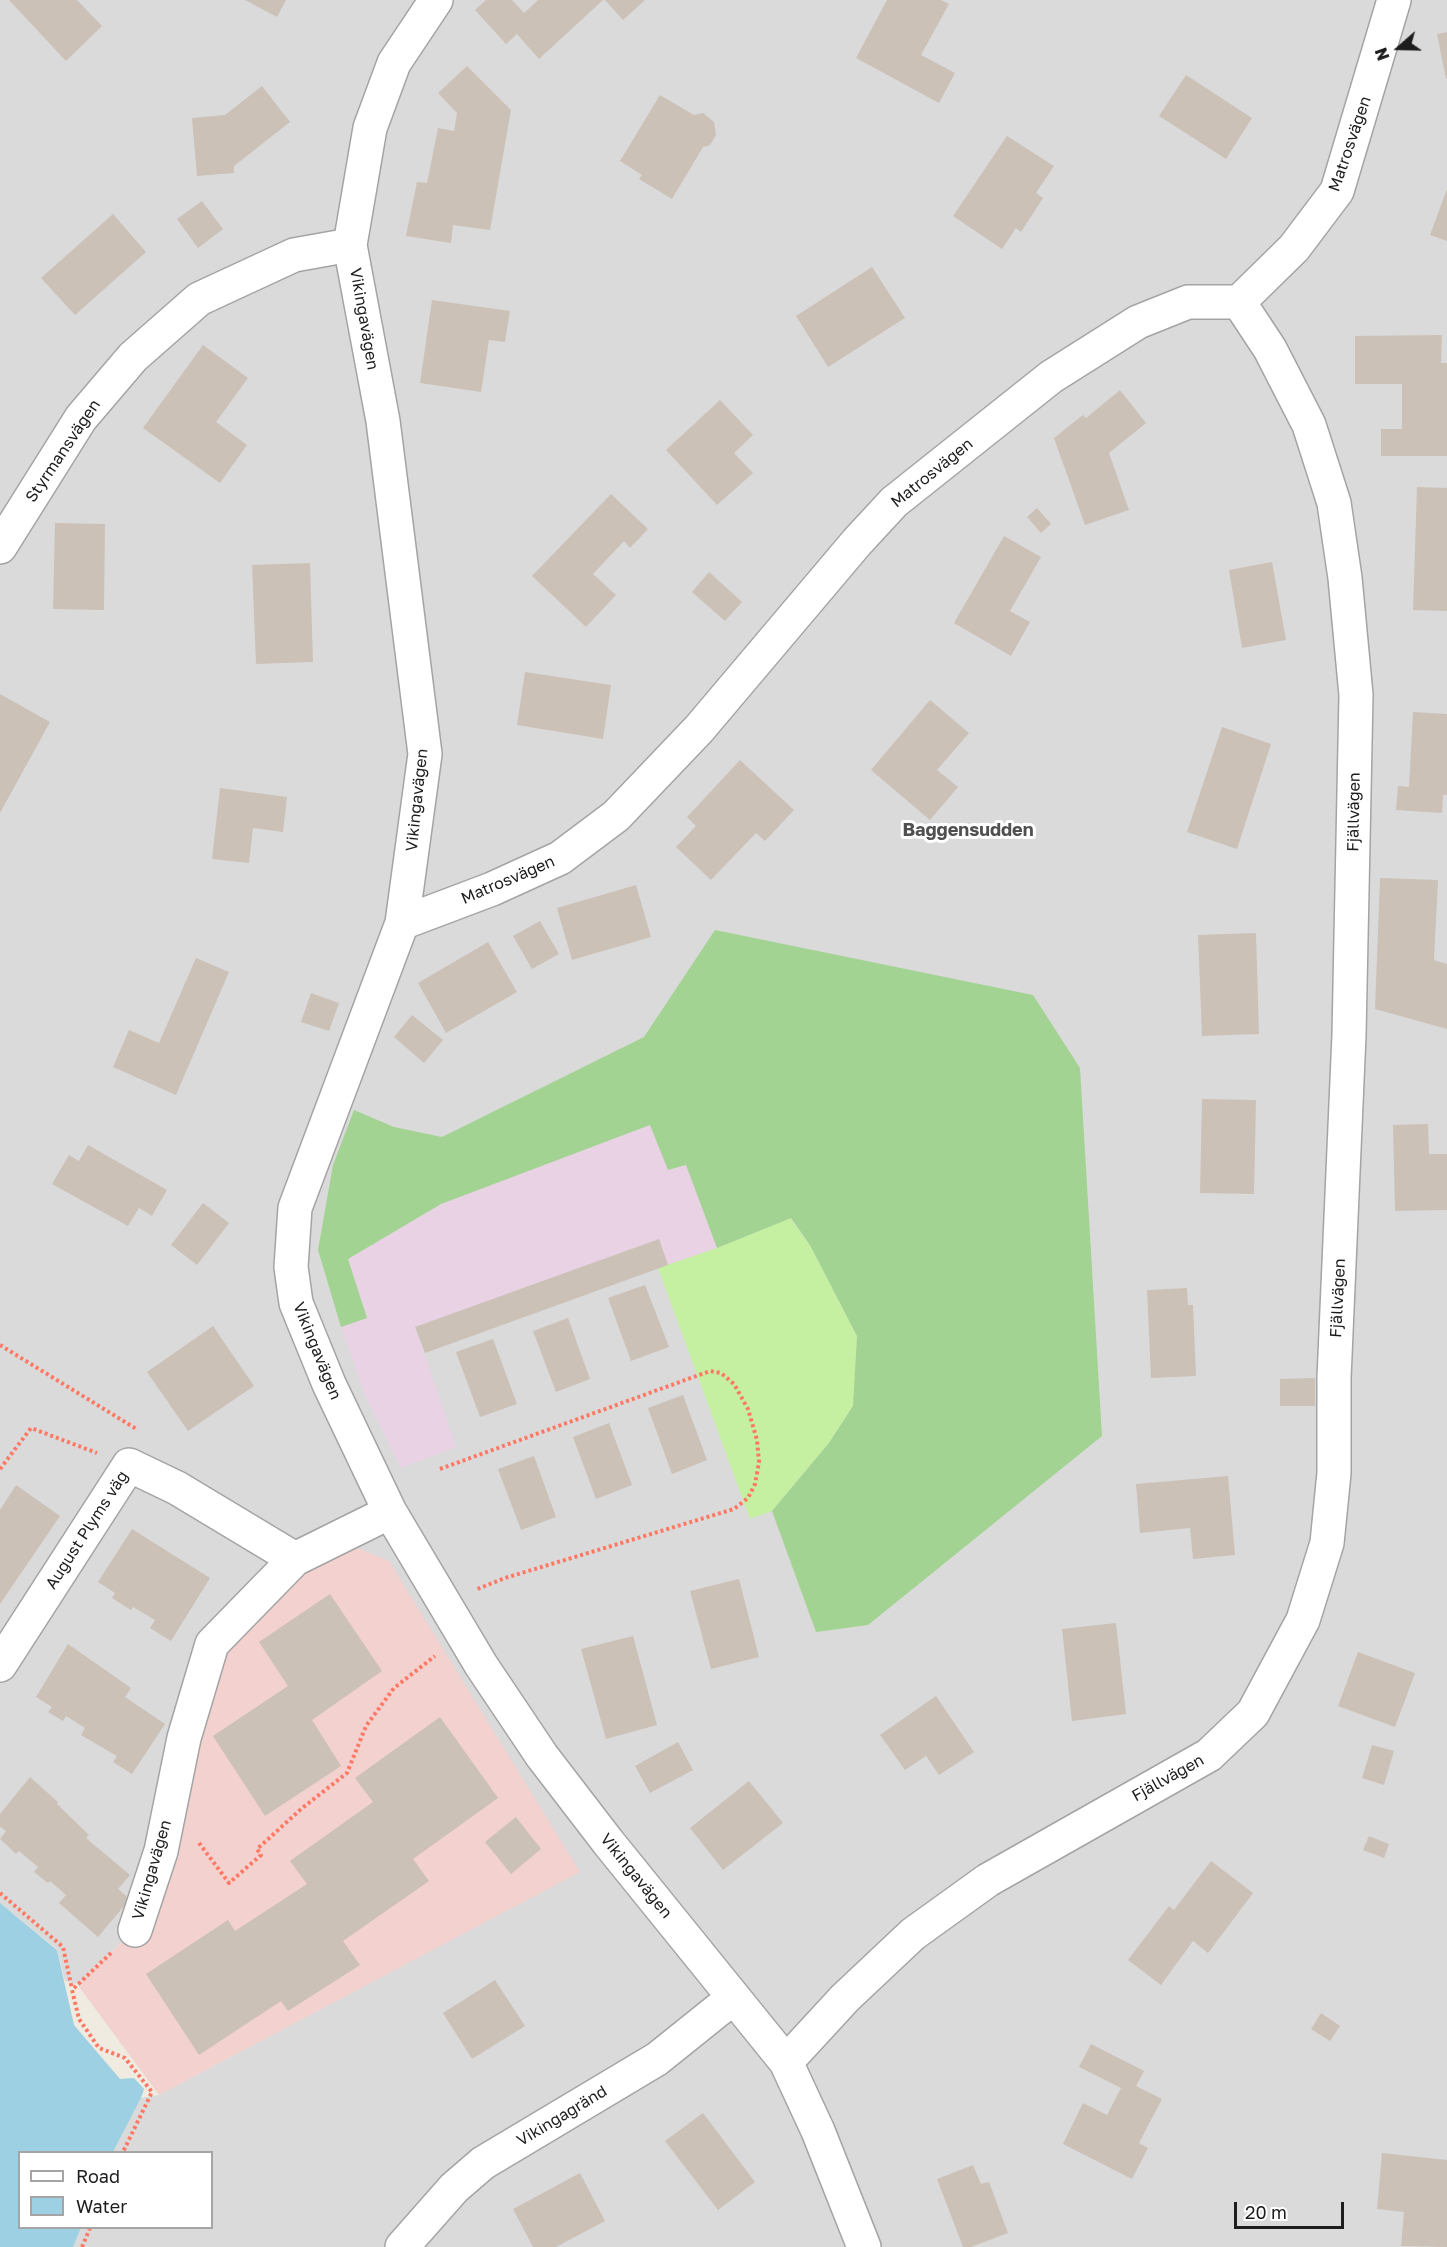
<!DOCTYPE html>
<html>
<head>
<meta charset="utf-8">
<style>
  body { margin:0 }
  #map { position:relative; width:1447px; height:2247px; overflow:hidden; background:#efebe1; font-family:"Golos Text",sans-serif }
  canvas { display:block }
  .legend { position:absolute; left:18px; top:2151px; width:195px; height:78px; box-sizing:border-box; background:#fff; border:2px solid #a5a5a5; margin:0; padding:8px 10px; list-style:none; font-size:18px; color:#1d1d1d }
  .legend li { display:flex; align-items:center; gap:12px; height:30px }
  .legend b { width:30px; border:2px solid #a5a5a5 }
  .north { position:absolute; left:1369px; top:18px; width:60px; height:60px; -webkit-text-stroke:4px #fff; paint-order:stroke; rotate:250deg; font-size:16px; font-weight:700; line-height:24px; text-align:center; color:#1d1d1d }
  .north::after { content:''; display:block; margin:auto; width:21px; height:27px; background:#1d1d1d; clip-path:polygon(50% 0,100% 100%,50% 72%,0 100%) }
  .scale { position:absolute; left:1234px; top:2202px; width:110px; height:27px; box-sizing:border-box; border:3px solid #1d1d1d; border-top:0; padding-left:8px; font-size:18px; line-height:21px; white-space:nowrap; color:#1d1d1d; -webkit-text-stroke:4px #fff; paint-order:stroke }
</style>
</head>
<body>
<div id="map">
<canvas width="1447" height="2247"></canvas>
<ul class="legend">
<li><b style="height:8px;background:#fff"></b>Road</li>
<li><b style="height:16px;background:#9dd0e2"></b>Water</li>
</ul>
<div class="north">N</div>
<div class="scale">20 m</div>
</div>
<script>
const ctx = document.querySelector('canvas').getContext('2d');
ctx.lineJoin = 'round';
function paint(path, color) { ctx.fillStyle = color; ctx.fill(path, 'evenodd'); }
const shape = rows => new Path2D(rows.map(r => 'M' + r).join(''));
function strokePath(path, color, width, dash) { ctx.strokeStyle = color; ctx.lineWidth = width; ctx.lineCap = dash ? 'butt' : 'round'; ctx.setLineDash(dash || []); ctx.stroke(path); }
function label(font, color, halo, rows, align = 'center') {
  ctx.font = font + ' "Golos Text",sans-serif'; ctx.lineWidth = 6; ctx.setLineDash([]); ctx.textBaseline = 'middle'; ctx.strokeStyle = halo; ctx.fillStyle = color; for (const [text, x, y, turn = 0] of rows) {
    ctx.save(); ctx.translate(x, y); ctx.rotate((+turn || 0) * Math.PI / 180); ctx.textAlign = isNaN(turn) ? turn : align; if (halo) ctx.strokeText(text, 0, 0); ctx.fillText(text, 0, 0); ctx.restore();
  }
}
paint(shape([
  [0,0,1447,0,1447,2247,73,2247,81,2228,212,2228,212,2152,113,2152,141,2098,159,2095,580,1871,135,1930,77,1984,65,1981,57,1949,0,1903]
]), '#dbdada');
paint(shape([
  [337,1539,389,1561,580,1872,159,2095,77,1984,135,1930,212,1644]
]), '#f2d1ce');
paint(shape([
  [650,1125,668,1170,686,1164,717,1248,668,1265,415,1327,456,1447,401,1468,365,1395,341,1327,367,1318,348,1259,441,1204]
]), '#e9d2e4');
paint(shape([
  [790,1218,810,1245,857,1336,853,1406,829,1443,772,1511,750,1519,658,1268,717,1248]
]), '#c5efa1');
paint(shape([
  [715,930,1033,995,1080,1068,1102,1436,868,1625,816,1632,772,1511,829,1443,853,1406,857,1336,810,1245,791,1218,717,1248,686,1165,668,1170,650,1125,441,1204,348,1259,367,1318,341,1327,318,1250,333,1165,354,1110,394,1127,442,1137,644,1037]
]), '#a3d392');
paint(shape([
  [0,1903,57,1950,74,2025,120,2079,134,2078,144,2089,141,2098,113,2152,20,2152,20,2228,81,2228,73,2247,0,2247]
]), '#9dd0e2');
paint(shape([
  [9,0,77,0,102,26,66,61],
  [245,0,286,0,277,17],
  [486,0,512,0,524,13,538,0,603,0,539,59,517,34,506,44,475,10],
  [605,0,645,0,623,20],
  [887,0,941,0,949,4,921,55,955,73,939,103,856,58],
  [1447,32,1447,79,1446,79,1437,34],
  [467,66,511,110,490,230,453,225,451,243,406,236,417,182,427,183,438,128,454,131,457,113,438,93],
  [1186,75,1252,118,1226,159,1159,116],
  [262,86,290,122,234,166,234,173,197,176,192,118,225,115],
  [660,95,694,115,703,113,714,122,716,135,710,145,703,147,672,199,639,179,642,175,620,161],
  [1007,136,1054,166,1036,193,1043,198,1021,232,1016,228,1002,249,953,216],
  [1447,189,1447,241,1430,235],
  [202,201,223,229,198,248,177,219],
  [113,214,146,252,75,315,41,278],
  [872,267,905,318,828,367,796,316],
  [432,300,510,311,505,342,489,340,481,392,420,383],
  [1442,335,1441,363,1447,363,1447,456,1381,456,1381,429,1402,429,1402,384,1355,384,1355,336],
  [203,345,248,378,216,422,247,445,220,483,143,428],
  [1120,390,1146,423,1109,453,1129,510,1085,525,1054,438,1083,415,1086,418],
  [720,400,753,435,734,453,753,473,717,505,666,450],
  [1417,487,1447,488,1447,611,1413,610],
  [611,494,648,529,630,548,624,541,593,574,616,595,586,627,532,576],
  [1037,508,1051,524,1041,533,1027,517],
  [55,523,105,524,104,610,53,609],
  [1004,536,1041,557,1010,611,1030,622,1011,656,954,623],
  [1272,562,1286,640,1242,648,1229,570],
  [310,563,313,662,256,664,252,565],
  [709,572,742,602,725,621,692,592],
  [525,672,611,685,603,739,517,725],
  [0,694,50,722,0,813],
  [930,700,969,733,937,770,958,787,930,820,871,770],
  [1413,712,1447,714,1447,795,1443,795,1442,813,1396,810,1398,786,1409,787],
  [1222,727,1271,744,1237,849,1187,832],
  [740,760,794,810,765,841,756,833,711,880,676,847,696,826,687,817],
  [220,788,287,797,283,832,253,828,249,863,212,859],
  [1380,878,1438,880,1434,960,1447,964,1447,1029,1375,1009],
  [636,885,651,937,572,960,557,908],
  [540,921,559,954,532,969,513,936],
  [1256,933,1259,1034,1202,1036,1198,935],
  [488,942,517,992,446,1033,418,983],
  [196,958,229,972,176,1095,113,1067,129,1030,159,1043],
  [311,993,339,1003,329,1031,301,1022],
  [412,1015,443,1040,424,1063,394,1037],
  [1202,1099,1256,1100,1254,1194,1200,1193],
  [1428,1124,1429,1154,1447,1154,1447,1210,1395,1211,1393,1125],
  [88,1145,167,1190,152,1216,139,1208,128,1226,52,1184,69,1155,79,1161],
  [203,1203,229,1223,197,1265,171,1245],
  [659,1239,668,1265,425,1353,415,1327],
  [645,1285,669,1347,631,1361,608,1298],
  [1187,1288,1188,1305,1193,1305,1196,1376,1151,1378,1147,1290],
  [568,1318,590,1379,556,1392,533,1331],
  [213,1326,254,1386,188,1431,147,1372],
  [493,1339,517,1404,480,1417,456,1352],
  [1315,1378,1315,1406,1280,1406,1280,1379],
  [683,1395,707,1460,672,1474,648,1408],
  [609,1423,632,1485,596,1499,573,1437],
  [534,1456,556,1517,521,1530,498,1469],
  [1228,1476,1235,1555,1193,1559,1190,1528,1140,1533,1136,1484],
  [16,1485,60,1516,0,1604,0,1510],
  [132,1529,210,1578,171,1641,150,1628,155,1620,133,1607,131,1610,112,1598,115,1593,98,1582],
  [739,1579,759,1657,711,1669,690,1591],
  [330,1594,382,1671,312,1720,341,1766,265,1816,213,1736,288,1686,259,1642],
  [1116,1623,1126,1714,1072,1721,1062,1629],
  [633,1636,657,1725,606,1739,581,1649],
  [68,1644,131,1688,125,1697,165,1724,132,1774,113,1762,117,1756,81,1735,85,1728,66,1716,63,1721,48,1712,52,1707,36,1697],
  [1358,1652,1415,1673,1395,1727,1338,1706],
  [936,1696,974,1752,939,1775,926,1756,905,1770,880,1735],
  [440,1717,498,1798,413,1859,429,1881,343,1941,360,1965,288,2011,281,2001,199,2055,146,1974,228,1920,235,1931,307,1884,290,1861,373,1802,355,1778],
  [678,1742,693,1770,650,1793,635,1766],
  [1372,1745,1394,1751,1384,1785,1362,1778],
  [30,1777,58,1802,57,1804,89,1835,86,1838,130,1875,118,1889,130,1899,98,1937,59,1903,66,1895,50,1881,48,1883,34,1872,38,1867,19,1851,16,1854,0,1839,6,1831,0,1827,0,1814],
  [749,1781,783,1823,723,1870,690,1828],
  [516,1817,541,1849,511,1874,485,1842],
  [1369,1836,1389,1844,1384,1858,1363,1850],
  [1211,1861,1253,1893,1208,1953,1193,1941,1161,1985,1128,1960,1169,1906,1174,1910],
  [495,1980,525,2026,472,2059,443,2013],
  [1321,2013,1340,2026,1330,2041,1311,2029],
  [1091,2044,1144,2071,1136,2086,1162,2099,1139,2143,1148,2148,1132,2179,1063,2144,1083,2103,1107,2115,1121,2088,1079,2067],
  [703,2113,755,2182,718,2210,665,2141],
  [1382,2153,1447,2160,1447,2247,1401,2246,1404,2212,1377,2209],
  [973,2165,981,2184,989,2182,1008,2233,971,2247,963,2247,937,2179],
  [580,2173,605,2221,556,2247,533,2247,513,2209]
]), '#cbc1b7');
const minor = shape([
  [436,0,394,63,370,128,350,245,383,421,425,754,402,923,295,1208,291,1267,296,1303,329,1384,390,1512,481,1665,542,1756,608,1842,786,2062,818,2131,864,2247],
  [0,547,81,418,133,357,199,299,294,255,350,245],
  [402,923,492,889,560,858,616,816,699,729,857,542,894,502,1051,377,1138,322,1188,302,1239,302,1294,248,1337,191,1394,0],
  [0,1665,129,1465,177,1488,295,1559],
  [135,1930,161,1851,184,1738,212,1644,295,1559,390,1512],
  [786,2062,845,1998,913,1934,988,1880,1209,1755,1253,1713,1303,1620,1327,1543,1334,1473,1334,1378,1349,1035,1356,695,1345,578,1334,503,1309,425,1270,349,1239,302],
  [402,2247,454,2188,483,2163,657,2059,733,1998]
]);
strokePath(minor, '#a4a4a4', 36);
strokePath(shape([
  [0,1345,138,1430],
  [0,1469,31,1428,97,1453],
  [440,1469,710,1371,721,1373,734,1384,748,1409,757,1440,759,1462,755,1484,748,1498,734,1509,505,1578,475,1590],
  [199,1843,229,1883,261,1855,257,1849,266,1841,301,1809,347,1773,366,1726,394,1688,435,1656],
  [0,1893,63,1947,72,1989],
  [111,1953,72,1990,79,2019,99,2048,125,2058,152,2092,123,2152],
  [82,2247,90,2228]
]), '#ff7863', 4, [3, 3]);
strokePath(minor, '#fff', 33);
label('16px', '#1d1d1d', '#fff', [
  ["Matrosvägen",1350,144,-71],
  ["Vikingavägen",364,319,80],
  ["Styrmansvägen",63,451,-56],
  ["Matrosvägen",932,473,-39],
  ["Vikingavägen",417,800,-84],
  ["Fjällvägen",1354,812,-89],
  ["Matrosvägen",508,880,-23],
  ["Fjällvägen",1338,1298,-87],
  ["Vikingavägen",317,1351,68],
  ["August Plyms väg",87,1530,-57],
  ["Fjällvägen",1168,1778,-29],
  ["Vikingavägen",152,1870,-74],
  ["Vikingavägen",636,1876,51],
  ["Vikingagränd",562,2116,-31]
]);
label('bold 18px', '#505050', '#fff', [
  ["Baggensudden",968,830]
]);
</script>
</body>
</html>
